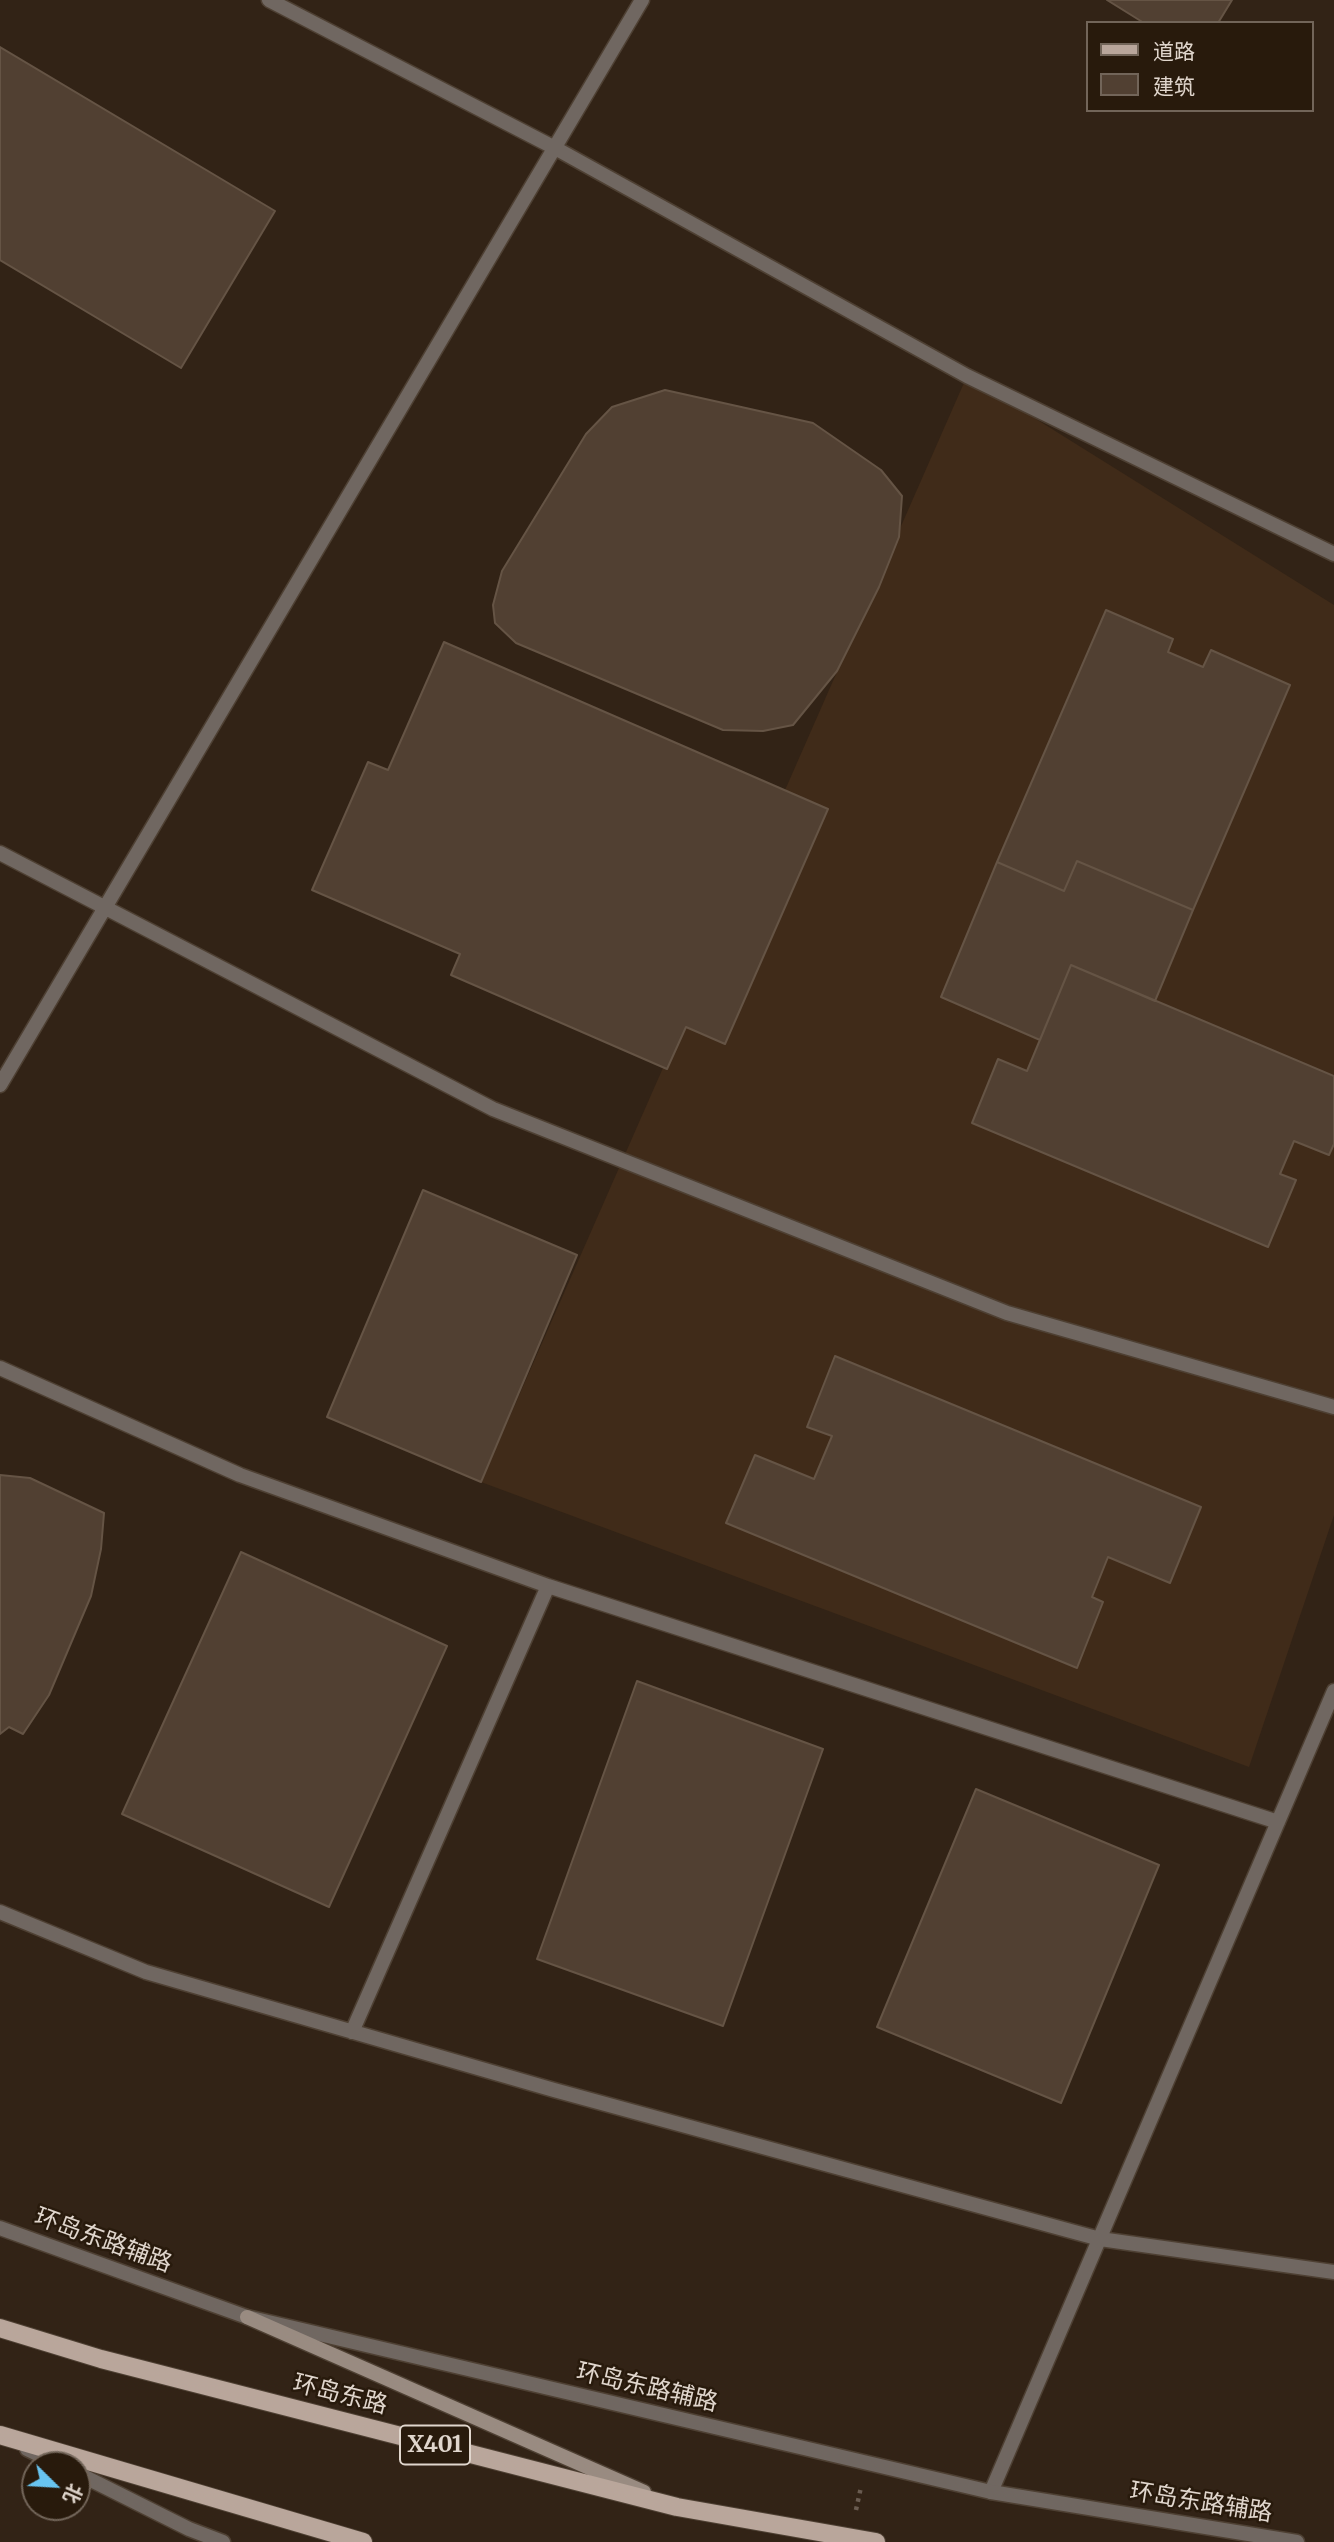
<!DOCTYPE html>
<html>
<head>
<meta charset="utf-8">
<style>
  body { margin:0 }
  #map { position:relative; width:1334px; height:2542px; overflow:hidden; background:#322316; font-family:Merriweather,"Noto Sans SC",serif }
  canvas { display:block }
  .legend { position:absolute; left:1086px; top:21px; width:228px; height:91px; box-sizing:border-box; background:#281a0c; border:2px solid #726559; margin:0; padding:9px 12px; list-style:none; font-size:21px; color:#e0d6cd }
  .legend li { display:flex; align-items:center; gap:14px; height:35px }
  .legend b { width:35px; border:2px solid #726559 }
  .north { position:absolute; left:21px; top:2451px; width:70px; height:70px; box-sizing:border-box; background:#281a0c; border:2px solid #726559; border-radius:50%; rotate:114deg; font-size:19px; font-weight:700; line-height:28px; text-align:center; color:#e0d6cd }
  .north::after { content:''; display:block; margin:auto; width:24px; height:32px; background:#68c4f0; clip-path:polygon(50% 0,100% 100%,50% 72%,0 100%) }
</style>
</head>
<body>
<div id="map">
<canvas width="1334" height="2542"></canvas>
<ul class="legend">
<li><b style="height:9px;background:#b9a69b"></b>道路</li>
<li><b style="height:19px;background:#514032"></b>建筑</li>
</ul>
<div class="north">北</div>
</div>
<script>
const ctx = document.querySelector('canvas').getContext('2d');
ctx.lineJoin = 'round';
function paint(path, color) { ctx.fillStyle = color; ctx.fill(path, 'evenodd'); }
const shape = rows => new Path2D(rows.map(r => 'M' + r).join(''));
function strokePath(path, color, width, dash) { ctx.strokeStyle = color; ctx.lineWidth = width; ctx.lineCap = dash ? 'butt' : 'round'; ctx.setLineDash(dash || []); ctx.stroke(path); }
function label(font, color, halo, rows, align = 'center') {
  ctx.font = font + ' Merriweather,"Noto Sans SC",serif'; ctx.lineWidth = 5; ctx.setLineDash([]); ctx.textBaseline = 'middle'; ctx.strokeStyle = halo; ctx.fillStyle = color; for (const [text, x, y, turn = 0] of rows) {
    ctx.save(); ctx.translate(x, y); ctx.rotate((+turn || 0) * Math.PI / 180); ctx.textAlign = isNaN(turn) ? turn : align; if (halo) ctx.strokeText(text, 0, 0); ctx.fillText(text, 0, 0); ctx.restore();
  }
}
paint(shape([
  [967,376,1334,605,1334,1515,1249,1767,481,1482]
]), '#402b19');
const building = shape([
  [1107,0,1232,0,1218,23,1144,23,1107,0],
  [0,47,275,211,181,368,0,260,0,47],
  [665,390,813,423,881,470,902,496,899,537,879,587,837,671,793,725,763,731,723,730,516,643,495,623,493,605,502,571,586,434,612,407,665,390],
  [1106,610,1173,639,1168,652,1203,667,1211,650,1290,685,1193,910,1077,861,1064,891,997,862,1106,610],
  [444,642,828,809,725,1044,686,1027,667,1069,451,975,460,954,312,890,368,762,388,770,444,642],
  [1077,861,1193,910,1155,1001,1071,965,1040,1040,941,997,997,862,1064,891,1077,861],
  [1071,965,1334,1076,1334,1144,1329,1155,1294,1141,1280,1174,1296,1180,1268,1247,972,1123,998,1059,1027,1071,1071,965],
  [423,1190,577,1255,481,1482,327,1417,423,1190],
  [835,1356,1201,1507,1170,1583,1108,1557,1092,1597,1103,1602,1077,1668,726,1523,755,1455,814,1479,832,1436,807,1427,835,1356],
  [0,1475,30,1478,104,1513,101,1549,91,1596,49,1695,23,1734,9,1727,0,1734,0,1475],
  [241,1552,447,1646,329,1907,122,1814,241,1552],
  [637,1681,823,1749,723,2026,537,1959,637,1681],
  [976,1789,1159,1865,1061,2103,877,2027,976,1789]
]);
paint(building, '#514032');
strokePath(building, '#655445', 2);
const service = shape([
  [27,2449,60,2465],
  [77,2473,189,2529,223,2542]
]);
const minor = shape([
  [269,0,555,148,967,376,1334,554],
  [0,853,493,1109,1007,1313,1334,1407],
  [0,1085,642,0],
  [0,1368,240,1475,548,1586,1278,1822],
  [0,1912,146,1972,554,2090,1100,2239,1334,2272],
  [352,2032,548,1586],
  [991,2492,1334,1691]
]);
const tertiary = shape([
  [0,2228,247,2317,991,2492,1297,2542]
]);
const secondary = shape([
  [247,2317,644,2492]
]);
const primary = shape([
  [0,2328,101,2359,677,2507,876,2542],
  [0,2435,363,2542]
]);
strokePath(service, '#4e4033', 17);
strokePath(minor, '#4e4033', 17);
strokePath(tertiary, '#4e4033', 17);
strokePath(secondary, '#4e4033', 17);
strokePath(primary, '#4e4033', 20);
strokePath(shape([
  [856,2510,861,2487]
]), '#695b50', 4.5, [3.5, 5]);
strokePath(service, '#706761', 14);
strokePath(minor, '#706761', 14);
strokePath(tertiary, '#706761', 14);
strokePath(secondary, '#998b81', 14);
strokePath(primary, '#b9a69b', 18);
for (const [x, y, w] of [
  [435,2445,70]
]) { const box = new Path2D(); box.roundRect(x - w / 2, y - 19.5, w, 39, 5); ctx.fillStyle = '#281a0c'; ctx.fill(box); strokePath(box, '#e0d6cd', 2); }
label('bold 23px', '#e0d6cd', null, [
  ["X401",435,2445]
]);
label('24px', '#e0d6cd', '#281a0c', [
  ["环岛东路辅路",103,2241,20],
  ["环岛东路辅路",647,2388,13],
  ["环岛东路",340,2395,14],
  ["环岛东路辅路",1201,2503,9]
]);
</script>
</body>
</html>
